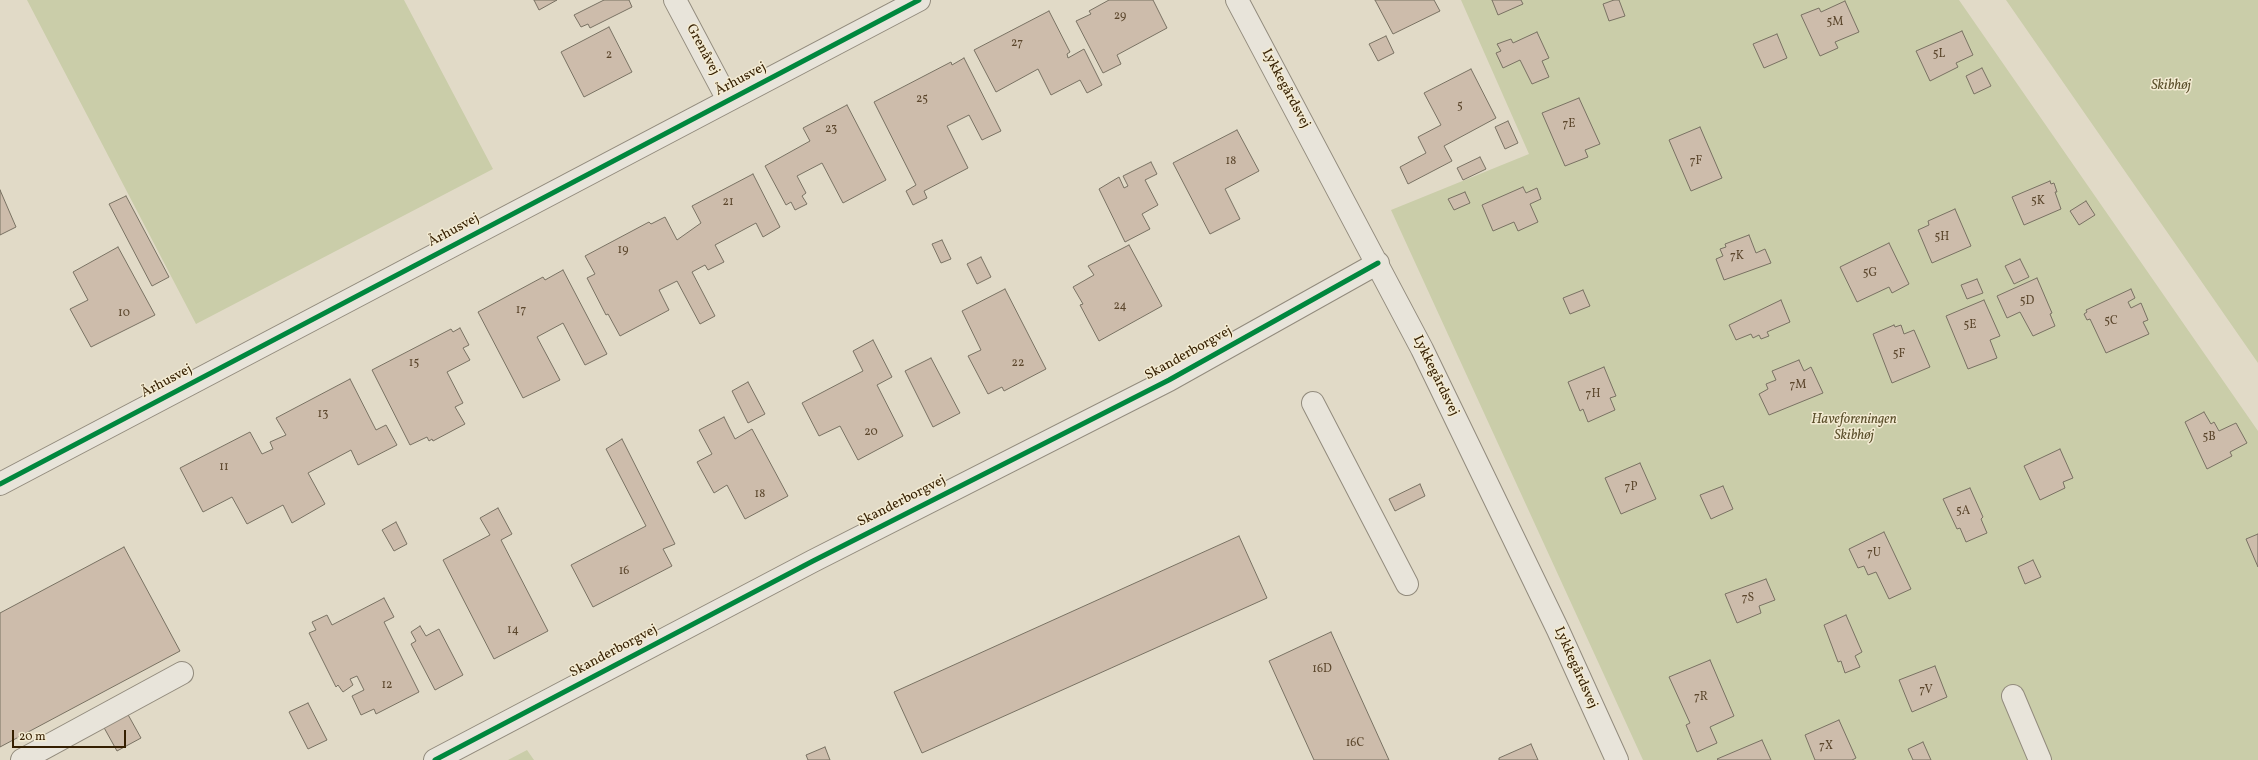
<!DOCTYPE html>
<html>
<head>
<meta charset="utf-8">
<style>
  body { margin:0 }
  #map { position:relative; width:2258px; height:760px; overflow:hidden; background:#e1dac7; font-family:Vollkorn,serif }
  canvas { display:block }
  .scale { position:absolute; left:12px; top:730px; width:114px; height:18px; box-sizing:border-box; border:2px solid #351f01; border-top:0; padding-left:5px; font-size:12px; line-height:14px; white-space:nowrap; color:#351f01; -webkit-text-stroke:3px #f3ebd3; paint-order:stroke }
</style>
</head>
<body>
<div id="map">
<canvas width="2258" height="760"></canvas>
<div class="scale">20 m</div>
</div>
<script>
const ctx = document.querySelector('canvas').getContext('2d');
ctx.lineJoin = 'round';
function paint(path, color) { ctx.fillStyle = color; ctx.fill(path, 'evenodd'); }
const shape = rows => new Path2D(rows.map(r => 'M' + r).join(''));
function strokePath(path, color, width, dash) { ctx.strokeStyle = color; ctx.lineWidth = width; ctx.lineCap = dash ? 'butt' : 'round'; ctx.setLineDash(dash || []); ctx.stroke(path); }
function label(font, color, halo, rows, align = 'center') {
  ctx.font = font + ' Vollkorn,serif'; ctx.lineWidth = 3; ctx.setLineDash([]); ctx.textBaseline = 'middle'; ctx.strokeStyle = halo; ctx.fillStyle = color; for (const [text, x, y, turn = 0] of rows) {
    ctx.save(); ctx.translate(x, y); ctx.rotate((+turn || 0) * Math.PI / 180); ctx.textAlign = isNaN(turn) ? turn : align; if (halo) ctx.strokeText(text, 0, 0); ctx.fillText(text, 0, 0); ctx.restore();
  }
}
paint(shape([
  [27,0,404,0,493,169,196,324],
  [1461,0,1959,0,2258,431,2258,760,1643,760,1391,210,1529,154],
  [2006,0,2258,0,2258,363],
  [527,750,534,760,508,760]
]), '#cacda9');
const building = shape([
  [534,0,557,0,539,10,534,0],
  [604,0,629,0,632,7,590,28,588,24,581,27,574,15,604,0],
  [1109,0,1153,0,1167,28,1117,55,1121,64,1103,73,1076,21,1091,14,1089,11,1109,0],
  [1375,0,1434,0,1440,11,1393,34,1375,0],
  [1492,0,1521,0,1523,4,1498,15,1492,0],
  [1614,0,1619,0,1625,16,1609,21,1603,4,1614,0],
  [1845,1,1859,32,1835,42,1838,48,1820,56,1801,15,1819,8,1821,12,1845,1],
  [1049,11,1070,52,1067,54,1068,58,1084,49,1102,85,1087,93,1080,80,1051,95,1038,69,996,92,974,50,1049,11],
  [609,27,632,72,584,97,561,52,609,27],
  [1962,31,1973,55,1956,63,1958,67,1930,81,1916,51,1962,31],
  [1537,32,1549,58,1542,61,1549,77,1532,84,1520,60,1503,68,1496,53,1501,51,1497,44,1511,39,1513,43,1537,32],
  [1777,34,1787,58,1764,68,1753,44,1777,34],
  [1386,36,1394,53,1378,61,1369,44,1386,36],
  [964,58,1001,131,982,140,969,115,947,126,968,168,924,191,927,198,913,205,906,191,916,185,874,102,951,62,952,65,964,58],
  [1982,68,1991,86,1974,94,1966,76,1982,68],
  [1471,69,1496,118,1444,146,1452,161,1408,184,1400,167,1426,153,1418,137,1441,125,1424,93,1471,69],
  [1579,98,1600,144,1585,150,1588,157,1565,166,1542,113,1579,98],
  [847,105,886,180,843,203,822,163,797,176,806,193,802,196,807,204,795,210,791,202,786,205,765,166,810,141,803,128,847,105],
  [1508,121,1518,143,1505,149,1495,127,1508,121],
  [1700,127,1722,178,1691,191,1669,140,1700,127],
  [1237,130,1259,171,1225,189,1240,219,1210,234,1173,163,1237,130],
  [1480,157,1486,169,1463,180,1457,168,1480,157],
  [1151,162,1157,174,1145,180,1158,205,1142,214,1150,229,1125,242,1099,189,1119,177,1124,188,1128,186,1123,176,1151,162],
  [753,174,780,227,763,237,756,223,715,245,724,262,708,270,705,265,692,272,715,316,700,324,677,281,659,290,669,310,620,336,608,314,606,315,587,278,595,274,585,256,649,222,651,224,665,217,677,240,701,223,692,206,753,174],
  [2050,181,2051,184,2054,183,2057,192,2055,192,2061,209,2024,225,2012,197,2050,181],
  [1523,187,1526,193,1537,188,1541,199,1530,204,1538,222,1518,231,1514,222,1493,231,1482,205,1523,187],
  [0,190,16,227,0,235,0,190],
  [1465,192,1470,203,1454,210,1448,199,1465,192],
  [126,196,169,277,152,286,109,204,126,196],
  [2086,201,2095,215,2079,225,2070,211,2086,201],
  [1955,209,1971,246,1932,263,1918,230,1929,225,1928,221,1955,209],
  [1749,235,1756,253,1765,249,1771,263,1724,280,1716,259,1723,256,1720,249,1726,247,1725,244,1749,235],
  [942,240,951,259,941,263,932,244,942,240],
  [1889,243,1909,284,1892,293,1889,287,1857,302,1840,267,1889,243],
  [1129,245,1162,306,1099,341,1080,305,1083,304,1073,287,1094,275,1088,266,1129,245],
  [118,247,155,315,91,347,70,309,88,300,73,272,118,247],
  [981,257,991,277,977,284,967,264,981,257],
  [2020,259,2029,277,2014,284,2005,266,2020,259],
  [563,270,607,354,585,365,563,323,537,337,560,380,523,398,478,312,543,277,545,280,563,270],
  [2037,278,2052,313,2050,314,2055,326,2033,336,2020,312,2007,318,1997,296,2037,278],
  [1977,279,1983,293,1967,299,1961,285,1977,279],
  [1005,289,1046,369,1004,391,1002,387,988,394,968,356,981,350,962,311,1005,289],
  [2131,289,2135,298,2128,302,2131,308,2141,303,2148,320,2143,322,2149,334,2106,353,2090,319,2087,320,2084,314,2087,312,2086,310,2131,289],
  [1583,290,1590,306,1570,314,1563,298,1583,290],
  [1781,300,1790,322,1767,332,1769,336,1761,339,1759,335,1753,338,1751,334,1736,340,1729,325,1781,300],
  [1984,300,2000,336,1990,340,1997,358,1968,369,1946,316,1984,300],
  [1894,325,1895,327,1901,325,1904,334,1914,330,1930,367,1892,383,1873,334,1894,325],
  [460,328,469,345,463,348,470,360,447,372,463,403,455,407,465,424,433,441,432,439,429,441,427,437,410,445,372,370,451,329,453,332,460,328],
  [873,340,892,377,877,385,903,436,858,460,840,426,819,436,802,403,863,371,853,351,873,340],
  [931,358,960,413,933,427,905,371,931,358],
  [1799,360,1804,371,1811,367,1823,393,1769,415,1759,394,1768,389,1766,384,1776,380,1772,371,1799,360],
  [1604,367,1616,396,1610,398,1615,410,1588,422,1583,409,1580,411,1568,382,1604,367],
  [350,379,376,430,386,425,397,445,358,465,351,450,308,473,325,504,292,523,283,505,247,524,232,497,203,512,180,468,250,432,262,454,273,449,270,442,286,435,276,418,350,379],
  [748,382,765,414,748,423,732,391,748,382],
  [2204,412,2211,424,2214,422,2219,431,2236,423,2247,443,2230,452,2232,456,2207,469,2185,422,2204,412],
  [724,417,735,439,752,429,788,496,745,519,727,485,714,493,697,462,712,454,699,430,724,417],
  [622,439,675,544,663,549,672,566,593,607,571,565,646,526,606,449,622,439],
  [2060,449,2073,478,2063,482,2065,488,2040,500,2024,466,2060,449],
  [1640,463,1656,499,1621,514,1605,478,1640,463],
  [1420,484,1425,496,1395,511,1389,499,1420,484],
  [1723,486,1733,509,1711,519,1700,495,1723,486],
  [1970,488,1983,517,1981,519,1987,533,1966,542,1960,528,1957,529,1943,499,1970,488],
  [498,508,512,534,501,540,548,631,494,659,443,560,490,535,480,518,498,508],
  [396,522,407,544,394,551,382,530,396,522],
  [1884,532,1911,589,1889,599,1876,572,1868,575,1864,566,1858,568,1849,549,1884,532],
  [2258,534,2258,567,2246,539,2258,534],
  [1239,536,1267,598,922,753,894,692,1239,536],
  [124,547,180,651,0,747,0,613,124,547],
  [2033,560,2041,577,2025,584,2018,567,2033,560],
  [1766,579,1775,600,1759,606,1761,613,1737,623,1725,594,1766,579],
  [384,598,394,617,384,622,419,692,376,714,374,709,361,715,352,696,364,690,357,676,350,679,353,685,343,692,338,685,336,687,309,633,316,630,312,622,327,615,332,625,384,598],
  [1846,615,1862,652,1855,656,1860,667,1845,673,1841,661,1838,662,1824,625,1846,615],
  [420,626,426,636,439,629,463,675,435,690,411,644,416,641,411,632,420,626],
  [1331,632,1389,760,1314,760,1269,661,1331,632],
  [1710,660,1734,716,1710,727,1717,743,1697,752,1686,725,1690,723,1669,677,1710,660],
  [1935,666,1947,697,1912,712,1899,680,1935,666],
  [308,703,327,740,308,749,289,712,308,703],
  [126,711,141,738,117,751,102,724,126,711],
  [1839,720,1856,758,1852,760,1815,760,1805,735,1839,720],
  [1762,740,1771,760,1718,760,1717,759,1762,740],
  [1923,742,1931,760,1913,760,1908,749,1923,742],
  [1531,744,1538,760,1499,760,1499,758,1531,744],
  [825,747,830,760,808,760,806,755,825,747]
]);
paint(building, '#cdbcab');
strokePath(building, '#797263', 1);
const minor = shape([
  [675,0,728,100],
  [1237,0,1422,349,1558,630,1617,760],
  [1313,403,1407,584],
  [0,484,919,0],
  [2013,696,2040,760],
  [22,760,182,673],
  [435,760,813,561,1169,380,1378,263]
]);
strokePath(minor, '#928b7d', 24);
strokePath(minor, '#e8e4da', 22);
strokePath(shape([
  [0,484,919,0],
  [435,760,813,561,1169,380,1378,263]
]), '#00873e', 5);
label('12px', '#5b462c', null, [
  ["29",1120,17],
  ["5M",1835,23],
  ["27",1017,44],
  ["5L",1939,55],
  ["2",609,56],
  ["25",922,100],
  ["5",1460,107],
  ["7E",1569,125],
  ["23",831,130],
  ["18",1231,162],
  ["7F",1696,162],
  ["5K",2038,202],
  ["21",728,203],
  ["5H",1942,238],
  ["19",623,251],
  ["7K",1737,257],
  ["5G",1870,274],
  ["5D",2027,302],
  ["24",1120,307],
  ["17",521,311],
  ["10",124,314],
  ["5C",2111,322],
  ["5E",1970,326],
  ["5F",1899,355],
  ["15",414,364],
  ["22",1018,364],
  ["7M",1798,386],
  ["7H",1593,395],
  ["13",323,415],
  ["20",871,433],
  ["5B",2209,438],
  ["11",224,468],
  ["7P",1631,488],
  ["18",760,495],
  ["5A",1963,512],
  ["7U",1874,554],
  ["16",624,572],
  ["7S",1748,599],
  ["14",513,631],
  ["16D",1322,670],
  ["12",387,686],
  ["7V",1926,691],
  ["7R",1701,698],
  ["16C",1355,744],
  ["7X",1826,747]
]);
label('14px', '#351f01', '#f3ebd3', [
  ["Grenåvej",702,50,62],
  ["Århusvej",741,80,-28],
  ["Lykkegårdsvej",1285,89,62],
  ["Århusvej",454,231,-28],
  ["Skanderborgvej",1189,354,-29],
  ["Lykkegårdsvej",1435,376,64],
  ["Århusvej",167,382,-28],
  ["Skanderborgvej",902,502,-27],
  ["Skanderborgvej",614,652,-28],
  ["Lykkegårdsvej",1575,668,66]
]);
label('italic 14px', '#5c502c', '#f3ebd3', [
  ["Skibhøj",2171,86],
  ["Haveforeningen",1854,420],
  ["Skibhøj",1854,436]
]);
</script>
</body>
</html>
